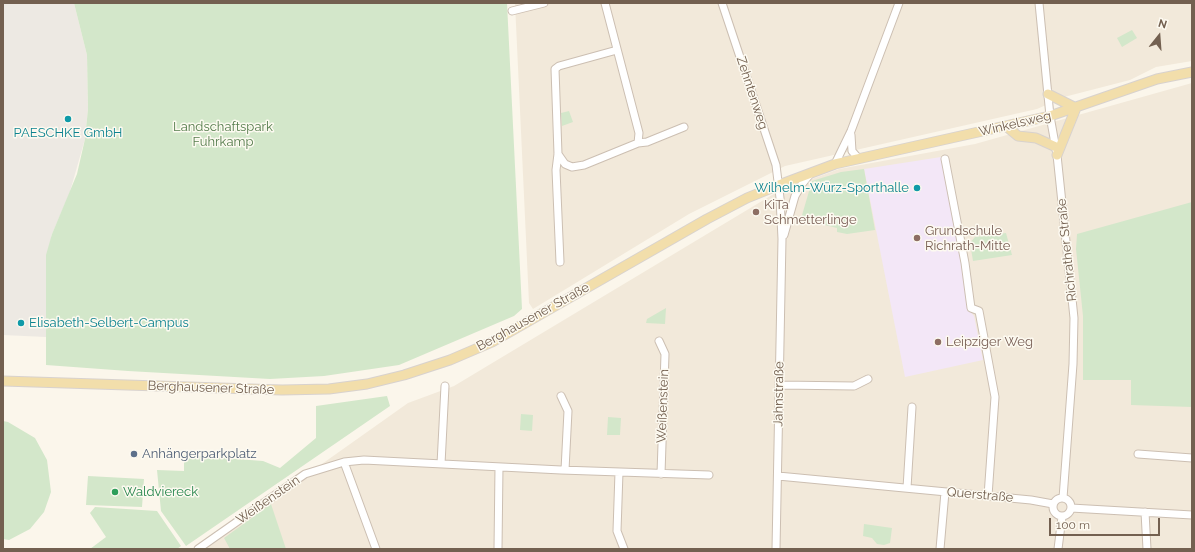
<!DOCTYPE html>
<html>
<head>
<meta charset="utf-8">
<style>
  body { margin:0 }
  #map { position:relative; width:1195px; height:552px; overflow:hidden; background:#fbf6eb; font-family:Raleway,sans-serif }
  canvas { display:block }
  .frame { position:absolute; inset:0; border:4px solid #736050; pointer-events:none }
  .north { position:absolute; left:1139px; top:16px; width:40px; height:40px; -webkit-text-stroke:3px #fdfaf1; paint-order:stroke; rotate:17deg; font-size:11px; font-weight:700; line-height:16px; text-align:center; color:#736050 }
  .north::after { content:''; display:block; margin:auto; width:14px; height:18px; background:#736050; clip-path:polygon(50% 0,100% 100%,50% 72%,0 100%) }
  .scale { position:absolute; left:1049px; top:518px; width:111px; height:18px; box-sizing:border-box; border:2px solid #736050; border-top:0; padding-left:5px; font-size:12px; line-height:14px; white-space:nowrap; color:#736050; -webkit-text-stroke:3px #fdfaf1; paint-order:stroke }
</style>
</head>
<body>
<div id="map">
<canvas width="1195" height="552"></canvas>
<div class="frame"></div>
<div class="north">N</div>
<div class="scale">100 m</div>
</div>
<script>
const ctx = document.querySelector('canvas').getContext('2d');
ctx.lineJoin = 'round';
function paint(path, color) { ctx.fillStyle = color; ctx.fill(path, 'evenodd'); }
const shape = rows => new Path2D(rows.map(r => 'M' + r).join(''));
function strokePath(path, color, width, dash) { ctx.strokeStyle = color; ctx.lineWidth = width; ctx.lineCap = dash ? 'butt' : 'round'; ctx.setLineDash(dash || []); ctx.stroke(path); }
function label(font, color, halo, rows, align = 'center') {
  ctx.font = font + ' Raleway,sans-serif'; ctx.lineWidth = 3; ctx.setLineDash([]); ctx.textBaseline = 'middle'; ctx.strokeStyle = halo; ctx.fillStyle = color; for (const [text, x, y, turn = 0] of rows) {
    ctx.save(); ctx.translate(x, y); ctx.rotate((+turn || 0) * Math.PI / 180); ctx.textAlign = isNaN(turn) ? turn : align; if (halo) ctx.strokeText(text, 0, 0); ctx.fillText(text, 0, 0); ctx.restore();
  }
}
paint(shape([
  [515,3,1192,3,1192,61,1156,67,1130,80,1064,97,1037,109,785,166,689,214,533,309,529,303],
  [1192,83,1192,549,202,549,408,403,454,386,777,192,839,169,975,144]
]), '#f2e9da');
paint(shape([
  [3,3,74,3,87,55,88,109,85,139,69,195,52,234,46,266,46,337,3,335]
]), '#ede9e3');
paint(shape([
  [941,157,954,214,968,309,974,316,983,360,905,377,864,169]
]), '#f3e7f7');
paint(shape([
  [74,3,507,3,522,309,514,316,399,365,324,376,270,379,128,371,46,365,46,255,52,234,77,174,85,139,88,109,87,55],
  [1132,30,1137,38,1122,47,1117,38],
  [569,111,573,122,562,126,561,113],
  [864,169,875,230,847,234,837,232,837,228,813,222,812,225,800,222,812,181,841,172],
  [1192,202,1192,407,1131,405,1131,380,1083,380,1083,316,1076,249,1077,234],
  [1006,233,1012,255,973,261,970,243,975,237],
  [666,308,665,324,646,323,647,319],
  [387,396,390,406,186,546,161,511,157,470,184,471,184,455,263,461,280,468,316,438,316,406],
  [521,414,533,415,532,431,520,430],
  [608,417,621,418,620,435,607,435],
  [3,421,8,422,35,438,47,460,51,492,44,512,30,529,9,540,3,539],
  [88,476,144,479,142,507,86,505],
  [271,504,286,549,230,549,224,538],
  [95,507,157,511,181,546,177,549,90,549,106,537,90,513],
  [864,524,892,528,890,543,884,545,877,544,872,538,863,536]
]), '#d3e7ca');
const minor = shape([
  [722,3,776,165,780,198,782,239,776,549],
  [1039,3,1050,116,1057,155,1074,318,1073,364,1063,498],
  [512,11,544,3],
  [851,135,852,151,859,159],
  [638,143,647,142,684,127],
  [558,154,565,164,572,167,584,165,638,143,639,133,605,3],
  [945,159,965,263,971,308,979,311,995,397,988,496],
  [835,164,851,131,899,3],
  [784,235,795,196,802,184,811,173],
  [560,262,556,170,558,154,555,69,559,66,617,50],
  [659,341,665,354,661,474],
  [780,385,854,386,868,379],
  [561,396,568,411,565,470],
  [1138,454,1192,458],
  [344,462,376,549],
  [441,464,445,386],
  [619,472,617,531,624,549],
  [778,476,1031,500,1053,504],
  [907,488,912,407],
  '1053 507a9 9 0 1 1 18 0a9 9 0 1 1-18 0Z',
  [1071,508,1192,515],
  [1145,512,1147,549],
  [198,549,305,474,344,462,364,460,561,470,709,475],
  [498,549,499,467],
  [940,549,945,492],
  [1058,549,1062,517]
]);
const major = shape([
  [1048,94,1076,108],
  [1006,126,1018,136,1036,138,1056,147],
  [1057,155,1076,108],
  [3,381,282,390,329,389,367,384,404,375,450,360,492,342,707,219,747,198,779,185,835,164,1050,116,1157,79,1192,72]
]);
strokePath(minor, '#ccbfb2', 9);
strokePath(major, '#d8d2ce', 11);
strokePath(minor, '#fff', 7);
strokePath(major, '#f2deab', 9);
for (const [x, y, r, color] of [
  [68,119,4,"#0f9aa8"],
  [917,188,4,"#0f9aa8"],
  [756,212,4,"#8d6e63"],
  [917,238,4,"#8d6e63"],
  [21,323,4,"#0f9aa8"],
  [938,342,4,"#8d6e63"],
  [134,454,4,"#5c6f8a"],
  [115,492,4,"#2e9e5b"]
]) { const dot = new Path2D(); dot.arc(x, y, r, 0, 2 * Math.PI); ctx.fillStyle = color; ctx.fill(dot); strokePath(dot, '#fdfaf1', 1.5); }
label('13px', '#736050', '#fdfaf1', [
  ["Zehntenweg",752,93,72],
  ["Winkelsweg",1015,124,-13],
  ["Richrather Straße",1067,250,-96],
  ["Berghausener Straße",533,317,-29],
  ["Berghausener Straße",211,388,2],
  ["Jahnstraße",779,394,-89],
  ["Weißenstein",663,406,-88],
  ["Querstraße",980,495,5],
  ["Weißenstein",268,500,-35]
]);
label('13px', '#567d4d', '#fdfaf1', [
  ["Landschaftspark",223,127],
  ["Fuhrkamp",223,142]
]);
label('13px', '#0d838f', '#fdfaf1', [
  ["PAESCHKE GmbH",68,133],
  ["Wilhelm-Würz-Sporthalle",909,188,"right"],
  ["Elisabeth-Selbert-Campus",29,323,"left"]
]);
label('13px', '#785e54', '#fdfaf1', [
  ["KiTa",764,205],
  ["Schmetterlinge",764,220],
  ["Grundschule",925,231],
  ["Richrath-Mitte",925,246],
  ["Leipziger Weg",946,342]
], 'left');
label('13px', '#4e5e75', '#fdfaf1', [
  ["Anhängerparkplatz",142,454]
], 'left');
label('13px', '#27864d', '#fdfaf1', [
  ["Waldviereck",123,492]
], 'left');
</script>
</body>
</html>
